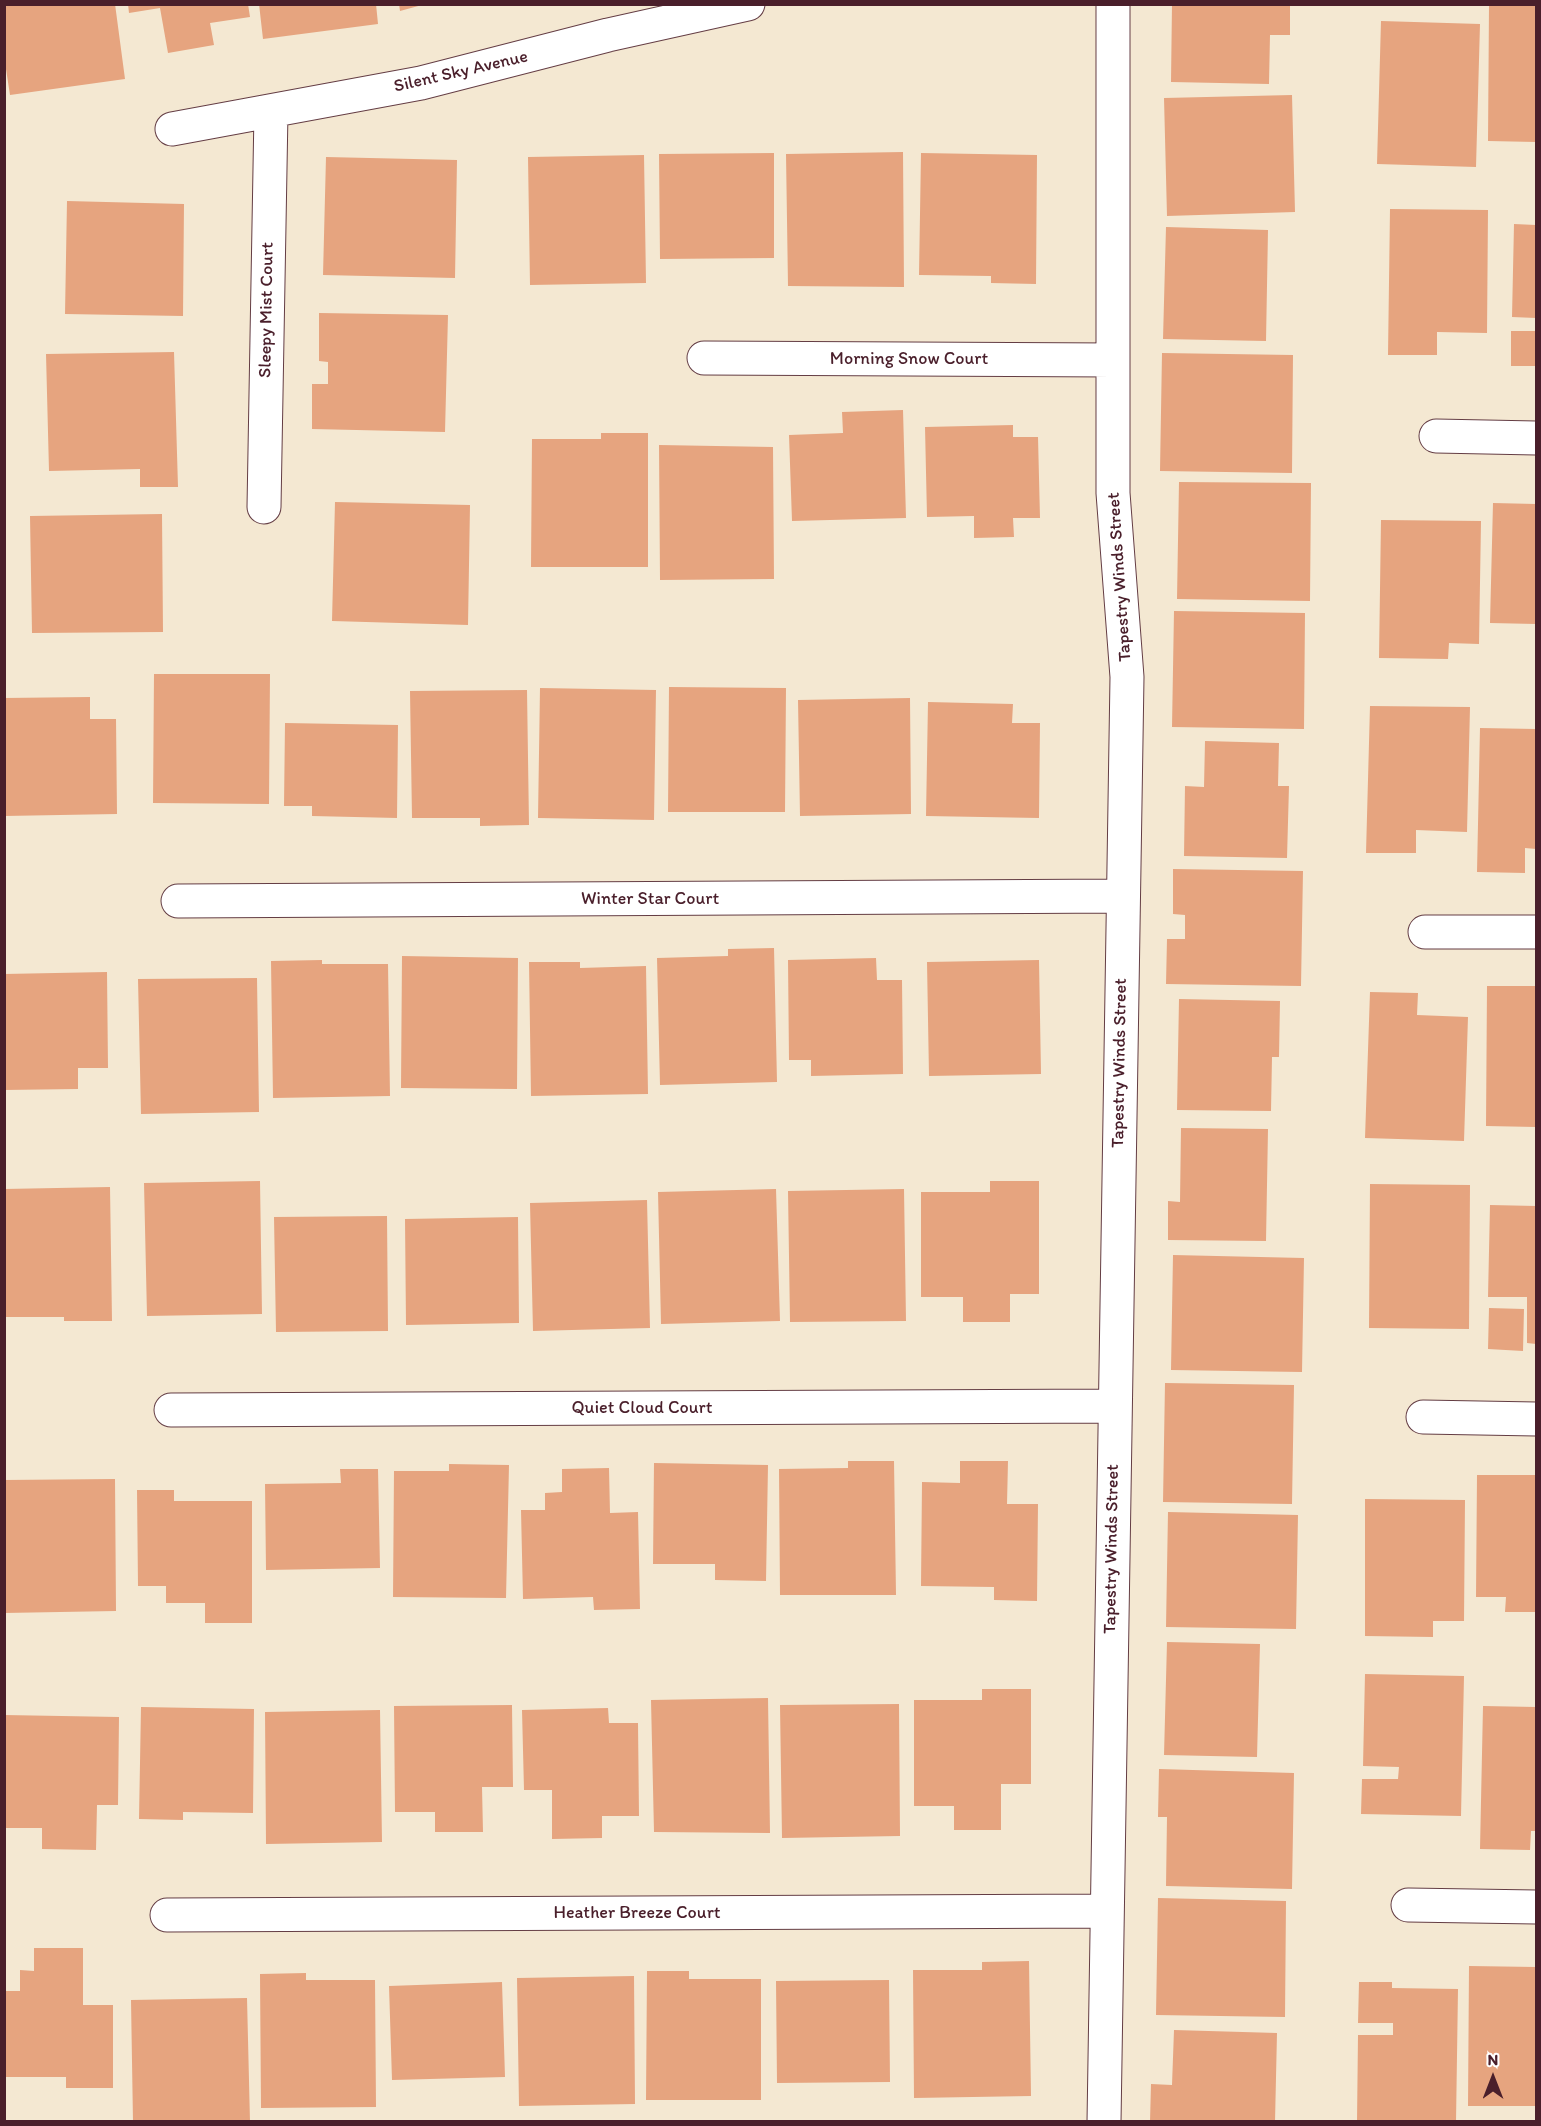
<!DOCTYPE html>
<html>
<head>
<meta charset="utf-8">
<style>
  body { margin:0 }
  #map { position:relative; width:1541px; height:2126px; overflow:hidden; background:#f4e8d2; font-family:Itim,sans-serif }
  canvas { display:block }
  .frame { position:absolute; inset:0; border:6px solid #4a1f2b; pointer-events:none }
  .north { position:absolute; left:1463px; top:2048px; width:60px; height:60px; -webkit-text-stroke:4px #fff; paint-order:stroke; rotate:0deg; font-size:16px; font-weight:700; line-height:24px; text-align:center; color:#4a1f2b }
  .north::after { content:''; display:block; margin:auto; width:21px; height:27px; background:#4a1f2b; clip-path:polygon(50% 0,100% 100%,50% 72%,0 100%) }
</style>
</head>
<body>
<div id="map">
<canvas width="1541" height="2126"></canvas>
<div class="frame"></div>
<div class="north">N</div>
</div>
<script>
const ctx = document.querySelector('canvas').getContext('2d');
ctx.lineJoin = 'round';
function paint(path, color) { ctx.fillStyle = color; ctx.fill(path, 'evenodd'); }
const shape = rows => new Path2D(rows.map(r => 'M' + r).join(''));
function strokePath(path, color, width, dash) { ctx.strokeStyle = color; ctx.lineWidth = width; ctx.lineCap = dash ? 'butt' : 'round'; ctx.setLineDash(dash || []); ctx.stroke(path); }
function label(font, color, halo, rows, align = 'center') {
  ctx.font = font + ' Itim,sans-serif'; ctx.lineWidth = 6; ctx.setLineDash([]); ctx.textBaseline = 'middle'; ctx.strokeStyle = halo; ctx.fillStyle = color; for (const [text, x, y, turn = 0] of rows) {
    ctx.save(); ctx.translate(x, y); ctx.rotate((+turn || 0) * Math.PI / 180); ctx.textAlign = isNaN(turn) ? turn : align; if (halo) ctx.strokeText(text, 0, 0); ctx.fillText(text, 0, 0); ctx.restore();
  }
}
paint(shape([
  [4,4,115,4,125,79,10,95,4,56],
  [128,4,248,4,250,17,210,23,214,45,168,53,160,8,129,13],
  [259,4,376,4,378,24,263,39],
  [399,4,422,4,422,5,400,11],
  [1172,4,1290,4,1290,35,1270,35,1269,84,1171,82],
  [1489,5,1536,5,1536,142,1488,141],
  [1381,21,1480,24,1476,167,1377,164],
  [1292,95,1295,212,1167,216,1164,98],
  [903,152,904,287,788,286,786,154],
  [774,153,774,258,660,259,659,154],
  [921,153,1037,155,1036,284,991,283,991,276,919,275],
  [644,155,646,283,530,285,528,157],
  [326,157,457,160,455,278,323,275],
  [67,201,184,204,183,316,65,314],
  [1390,209,1488,210,1487,333,1437,332,1437,355,1388,355],
  [1514,224,1536,225,1536,318,1512,317],
  [1166,227,1268,230,1266,341,1163,339],
  [319,313,448,315,445,432,312,429,312,384,328,384,328,362,319,361],
  [1511,331,1536,331,1536,366,1511,366],
  [174,352,178,487,140,487,140,469,49,471,46,354],
  [1162,353,1293,355,1292,473,1160,471],
  [903,410,906,518,792,521,789,435,843,433,842,412],
  [1013,425,1013,437,1038,437,1040,518,1013,518,1014,537,974,538,974,516,927,517,925,427],
  [601,433,648,433,648,567,531,567,532,439,601,439],
  [659,445,773,447,774,579,660,580],
  [1179,482,1311,483,1310,601,1177,599],
  [335,502,470,505,468,625,332,621],
  [1493,503,1536,504,1536,624,1490,623],
  [162,514,163,632,32,633,30,516],
  [1381,520,1481,521,1479,644,1449,643,1448,659,1379,658],
  [1174,611,1305,613,1304,729,1172,727],
  [154,674,270,674,269,804,153,803],
  [669,687,786,688,785,812,668,812],
  [540,688,656,690,654,820,538,818],
  [527,690,529,825,480,826,480,818,412,818,410,691],
  [90,697,90,719,116,719,117,814,4,816,4,698],
  [910,698,911,814,800,816,798,700],
  [928,702,1013,704,1012,723,1040,723,1039,818,926,816],
  [1370,706,1470,707,1467,832,1416,830,1416,853,1366,853],
  [285,723,398,725,397,818,312,816,312,806,284,806],
  [1480,728,1536,729,1536,849,1525,848,1525,873,1477,872],
  [1205,741,1279,743,1278,786,1289,786,1287,858,1184,856,1185,786,1204,787],
  [1173,869,1303,871,1301,986,1166,984,1167,939,1185,939,1185,915,1173,914],
  [774,948,777,1082,660,1085,657,958,728,956,728,949],
  [402,956,518,958,517,1089,401,1088],
  [876,958,877,980,902,980,903,1074,811,1076,811,1060,789,1060,788,960],
  [322,960,322,964,388,964,390,1096,273,1098,271,961],
  [1039,960,1041,1074,929,1076,927,962],
  [529,962,580,962,580,968,646,966,648,1094,531,1096],
  [107,972,108,1068,78,1068,78,1089,4,1090,4,974],
  [257,978,259,1112,141,1114,138,979],
  [1487,986,1536,986,1536,1127,1486,1126],
  [1370,992,1418,993,1417,1015,1468,1017,1464,1141,1365,1138],
  [1179,999,1280,1001,1279,1057,1272,1057,1271,1111,1177,1110],
  [1181,1128,1268,1129,1266,1241,1168,1240,1168,1201,1180,1202],
  [260,1181,262,1314,147,1316,144,1183],
  [990,1181,1039,1181,1039,1294,1010,1294,1010,1322,963,1322,963,1297,921,1297,921,1192,990,1192],
  [1370,1184,1470,1185,1469,1329,1369,1328],
  [110,1187,112,1321,64,1321,64,1317,4,1317,4,1189],
  [776,1189,780,1321,661,1324,658,1192],
  [904,1189,906,1321,790,1322,788,1191],
  [647,1200,650,1328,533,1331,530,1203],
  [1490,1205,1536,1206,1536,1344,1527,1343,1527,1297,1488,1297],
  [387,1216,388,1331,276,1332,274,1217],
  [518,1217,519,1323,406,1325,405,1219],
  [1173,1255,1304,1258,1302,1372,1171,1370],
  [1489,1308,1524,1309,1523,1351,1488,1349],
  [1165,1383,1294,1385,1292,1504,1163,1502],
  [848,1461,894,1461,896,1595,780,1595,779,1469,848,1468],
  [960,1461,1008,1461,1007,1504,1038,1504,1037,1601,994,1600,994,1587,921,1586,922,1482,960,1483],
  [654,1463,768,1465,766,1581,715,1580,715,1564,653,1564],
  [449,1464,509,1465,506,1598,393,1597,394,1471,449,1471],
  [609,1468,610,1513,638,1512,640,1609,594,1610,593,1597,523,1599,521,1510,545,1510,545,1493,562,1492,562,1469],
  [340,1469,378,1469,380,1568,266,1570,265,1484,341,1483],
  [1477,1475,1536,1475,1536,1612,1505,1612,1506,1597,1476,1597],
  [115,1479,116,1611,4,1613,4,1480],
  [137,1490,174,1490,174,1501,252,1501,252,1623,205,1623,205,1603,166,1603,166,1586,138,1586],
  [1365,1499,1465,1500,1464,1621,1433,1621,1433,1637,1365,1636],
  [1168,1512,1298,1515,1296,1629,1166,1627],
  [1167,1642,1260,1644,1257,1757,1164,1755],
  [1365,1674,1464,1676,1461,1816,1361,1814,1362,1779,1398,1779,1399,1767,1363,1766],
  [982,1689,1031,1689,1031,1784,1001,1784,1001,1830,954,1830,954,1806,914,1806,914,1700,982,1700],
  [768,1698,770,1833,654,1832,651,1700],
  [899,1704,900,1836,782,1838,780,1705],
  [512,1705,513,1787,482,1787,483,1832,435,1832,435,1812,395,1812,394,1706],
  [1483,1706,1536,1707,1536,1831,1531,1831,1530,1850,1480,1849],
  [141,1707,254,1709,253,1813,183,1812,183,1820,139,1819],
  [608,1708,609,1723,638,1723,639,1816,602,1816,602,1838,552,1839,552,1790,524,1790,522,1710],
  [380,1710,382,1842,266,1844,265,1712],
  [4,1715,119,1717,118,1805,97,1805,96,1850,42,1849,42,1828,4,1828],
  [1159,1769,1294,1773,1292,1889,1166,1886,1167,1817,1158,1817],
  [1158,1898,1286,1901,1285,2017,1156,2015],
  [34,1948,83,1948,83,2005,113,2005,113,2088,66,2088,66,2077,5,2077,5,1991,20,1991,20,1970,34,1971],
  [1029,1961,1031,2096,914,2098,913,1970,982,1970,982,1962],
  [1469,1966,1536,1967,1536,2106,1468,2106],
  [647,1971,689,1971,689,1979,761,1979,761,2100,646,2100],
  [306,1973,306,1980,375,1980,376,2107,261,2108,260,1974],
  [634,1976,635,2104,519,2106,517,1978],
  [889,1980,890,2082,777,2083,776,1981],
  [502,1982,505,2077,392,2080,389,1986],
  [1359,1982,1392,1982,1392,1988,1458,1989,1456,2122,1357,2122,1358,2035,1393,2035,1393,2023,1358,2023],
  [247,1998,250,2122,133,2122,131,2000],
  [1174,2030,1277,2033,1275,2122,1150,2122,1151,2084,1172,2085]
]), '#e6a47f');
const minor = shape([
  [172,129,421,83,608,35,748,4],
  [704,358,1113,360],
  [1436,436,1536,438],
  [264,507,271,112],
  [178,901,1123,896],
  [1425,932,1536,932],
  [171,1410,1114,1406],
  [1423,1417,1536,1419],
  [1408,1905,1536,1907],
  [167,1915,1107,1911],
  [1104,2122,1127,677,1113,493,1113,4]
]);
strokePath(minor, '#643d44', 35);
strokePath(minor, '#fff', 33);
label('18px', '#4a1f2b', '#fff', [
  ["Silent Sky Avenue",461,72,-13],
  ["Sleepy Mist Court",267,310,-89],
  ["Morning Snow Court",909,359],
  ["Tapestry Winds Street",1120,577,-94],
  ["Winter Star Court",650,899],
  ["Tapestry Winds Street",1120,1063,-89],
  ["Quiet Cloud Court",642,1408],
  ["Tapestry Winds Street",1112,1549,-89],
  ["Heather Breeze Court",637,1913]
]);
</script>
</body>
</html>
